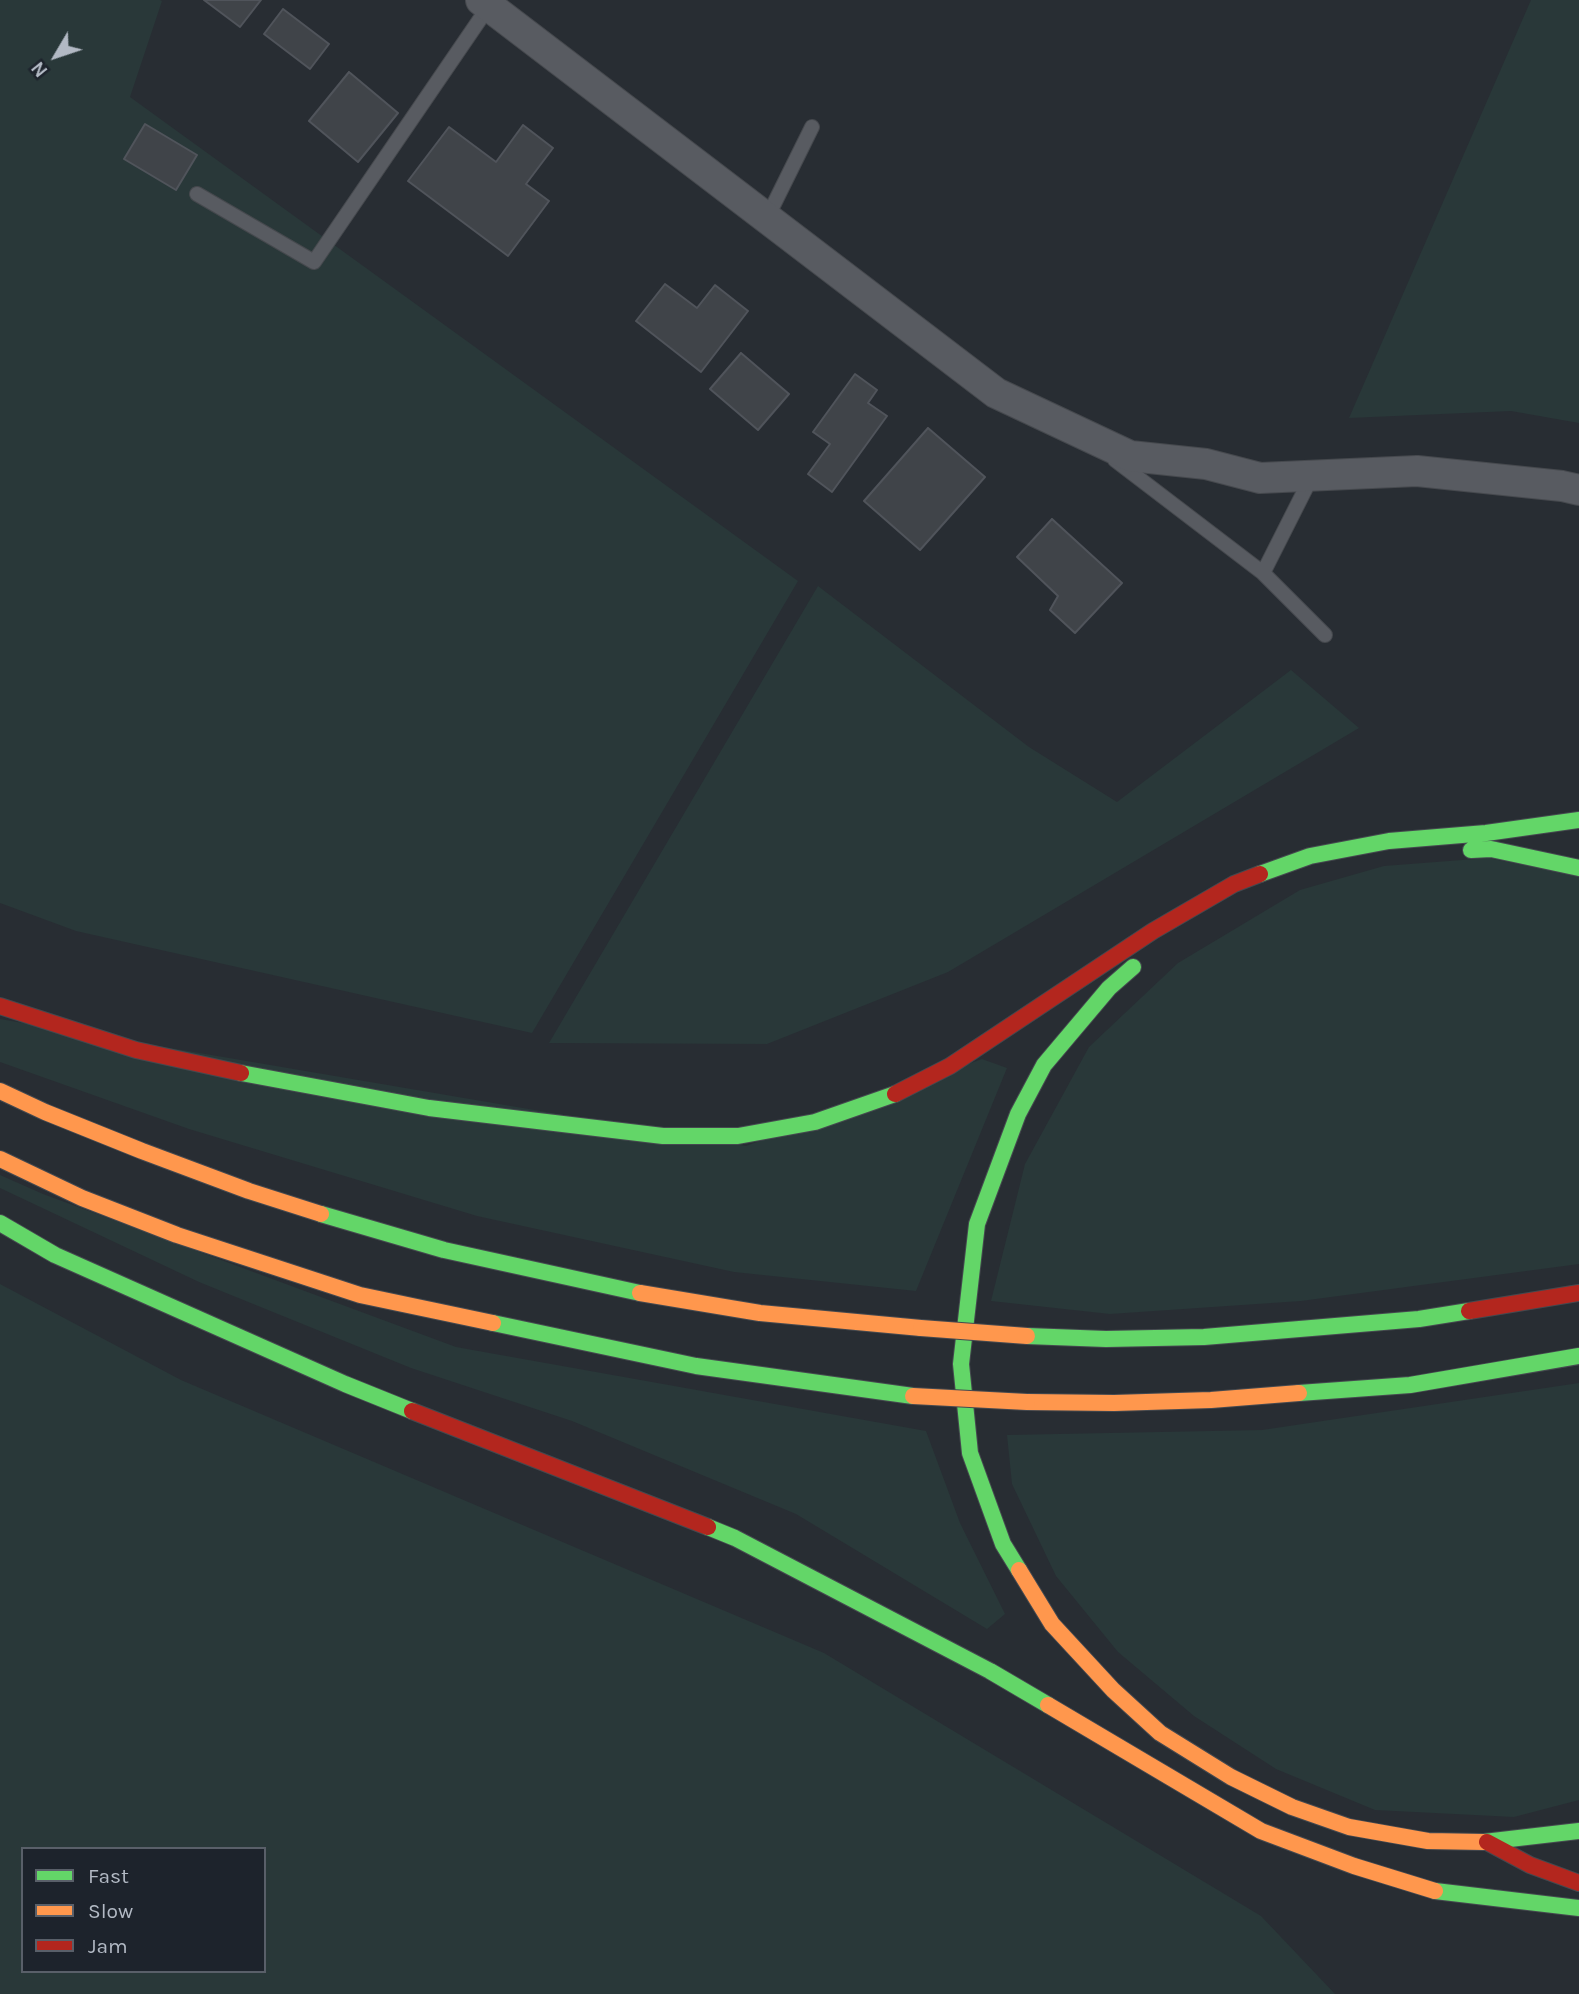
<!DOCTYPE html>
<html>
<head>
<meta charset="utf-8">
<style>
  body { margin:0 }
  #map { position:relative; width:1579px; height:1994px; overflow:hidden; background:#282d33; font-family:Karla,sans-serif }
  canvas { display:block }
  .legend { position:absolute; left:21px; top:1847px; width:245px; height:126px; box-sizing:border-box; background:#1d232c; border:2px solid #595f69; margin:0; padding:9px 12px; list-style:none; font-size:21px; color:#b2b9c4 }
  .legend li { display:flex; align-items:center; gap:14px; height:35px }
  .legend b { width:35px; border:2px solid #595f69 }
  .north { position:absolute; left:21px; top:21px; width:70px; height:70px; -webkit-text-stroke:5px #1d232c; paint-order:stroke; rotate:231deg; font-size:19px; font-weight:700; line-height:28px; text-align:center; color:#b2b9c4 }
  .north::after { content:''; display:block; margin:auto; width:24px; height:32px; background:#b2b9c4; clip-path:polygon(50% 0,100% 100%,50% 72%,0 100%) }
</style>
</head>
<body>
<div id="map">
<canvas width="1579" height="1994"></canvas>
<ul class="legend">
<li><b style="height:9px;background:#63d668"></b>Fast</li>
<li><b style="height:9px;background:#ff974d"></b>Slow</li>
<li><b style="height:9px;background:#b3261e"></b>Jam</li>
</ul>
<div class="north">N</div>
</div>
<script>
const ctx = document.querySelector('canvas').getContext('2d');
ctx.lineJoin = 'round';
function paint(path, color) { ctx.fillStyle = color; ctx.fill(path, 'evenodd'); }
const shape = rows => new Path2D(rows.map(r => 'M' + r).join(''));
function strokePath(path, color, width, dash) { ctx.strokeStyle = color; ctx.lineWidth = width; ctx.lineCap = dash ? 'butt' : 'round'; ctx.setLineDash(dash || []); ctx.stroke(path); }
paint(shape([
  [0,0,160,0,162,1,130,97,798,581,532,1033,76,931,0,903],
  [1531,0,1579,0,1579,423,1511,411,1349,418],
  [818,586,1029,747,1117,802,1291,670,1359,728,948,972,767,1044,549,1043],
  [1488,858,1579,876,1579,1264,1301,1301,1110,1314,991,1301,1025,1164,1089,1047,1178,963,1300,890,1384,866],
  [0,1019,746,1146,982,1059,1007,1068,916,1291,734,1272,477,1216,189,1129,0,1062],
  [0,1175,43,1194,456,1347,926,1431,960,1523,1005,1614,987,1629,796,1514,572,1421,411,1368,199,1282,0,1188],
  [0,1284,181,1380,824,1653,1261,1916,1335,1994,0,1994],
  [23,1849,264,1849,264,1971,23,1971],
  [1579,1383,1579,1800,1514,1817,1375,1810,1276,1769,1194,1716,1118,1652,1056,1576,1012,1484,1007,1435,1262,1430]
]), '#293839');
const building = shape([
  [204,0,261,0,240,27,204,0],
  [283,9,329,44,310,69,264,34,283,9],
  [349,72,398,113,358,162,309,121,349,72],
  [145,124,197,155,176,190,124,159,145,124],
  [523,125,553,148,526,184,549,201,508,256,408,181,449,127,496,162,523,125],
  [665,284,697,308,715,285,748,311,701,372,636,321,665,284],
  [741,353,789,394,758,430,710,389,741,353],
  [855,374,877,390,868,403,887,416,832,492,808,474,830,444,813,432,855,374],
  [928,428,985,477,920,550,864,501,928,428],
  [1052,519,1122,583,1075,633,1050,610,1058,596,1017,557,1052,519]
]);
paint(building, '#404449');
strokePath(building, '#50545b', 2);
const lane = shape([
  [197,194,314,262,489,6],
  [767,218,812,127],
  [1115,460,1263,573,1325,635],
  [1263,573,1312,476]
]);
const street = shape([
  [481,0,996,393,1130,456,1206,464,1260,478,1417,471,1562,486,1579,490]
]);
const fast = shape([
  [1471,850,1491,849,1579,868],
  [1260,874,1310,856,1389,841,1486,833,1579,820],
  [241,1073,429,1108,663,1136,738,1136,815,1122,895,1094],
  [321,1214,444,1250,640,1293],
  [0,1223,55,1255,345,1384,412,1411],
  [493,1323,696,1366,913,1396],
  [1027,1336,1106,1339,1204,1337,1419,1319,1469,1311],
  [1299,1393,1410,1385,1579,1356],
  [708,1527,735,1538,990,1671,1048,1705],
  [1019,1570,1003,1544,970,1453,961,1364,977,1224,1018,1114,1044,1065,1109,988,1133,967],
  [1484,1842,1579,1831],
  [1435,1891,1579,1908]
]);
const slow = shape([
  [0,1091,45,1112,142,1151,249,1191,321,1214],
  [0,1159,82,1198,177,1235,360,1295,493,1323],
  [640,1293,760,1313,921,1328],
  [1027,1402,1114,1403,1211,1400,1299,1393],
  [1019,1570,1052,1624,1113,1690,1160,1733,1231,1777,1292,1807,1349,1827,1428,1841,1484,1842],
  [1048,1705,1261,1831,1354,1866,1435,1891]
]);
const jam = shape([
  [0,1006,136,1050,241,1073],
  [895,1094,950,1066,1153,931,1234,884,1260,874],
  [1469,1311,1579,1293],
  [412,1411,708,1527],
  [1487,1842,1530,1865,1579,1883]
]);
strokePath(lane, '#46494e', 16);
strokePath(street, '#46494e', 32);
strokePath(fast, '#45494f', 18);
strokePath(slow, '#45494f', 18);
strokePath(jam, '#45494f', 18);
strokePath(lane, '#585b61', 14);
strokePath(street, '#585b61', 30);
strokePath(fast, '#63d668', 16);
strokePath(slow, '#ff974d', 16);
strokePath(jam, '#b3261e', 16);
const slowBridge = shape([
  [921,1328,1027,1336],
  [913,1396,1027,1402]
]);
strokePath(slowBridge, '#45494f', 18, []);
strokePath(slowBridge, '#ff974d', 16);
</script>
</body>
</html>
